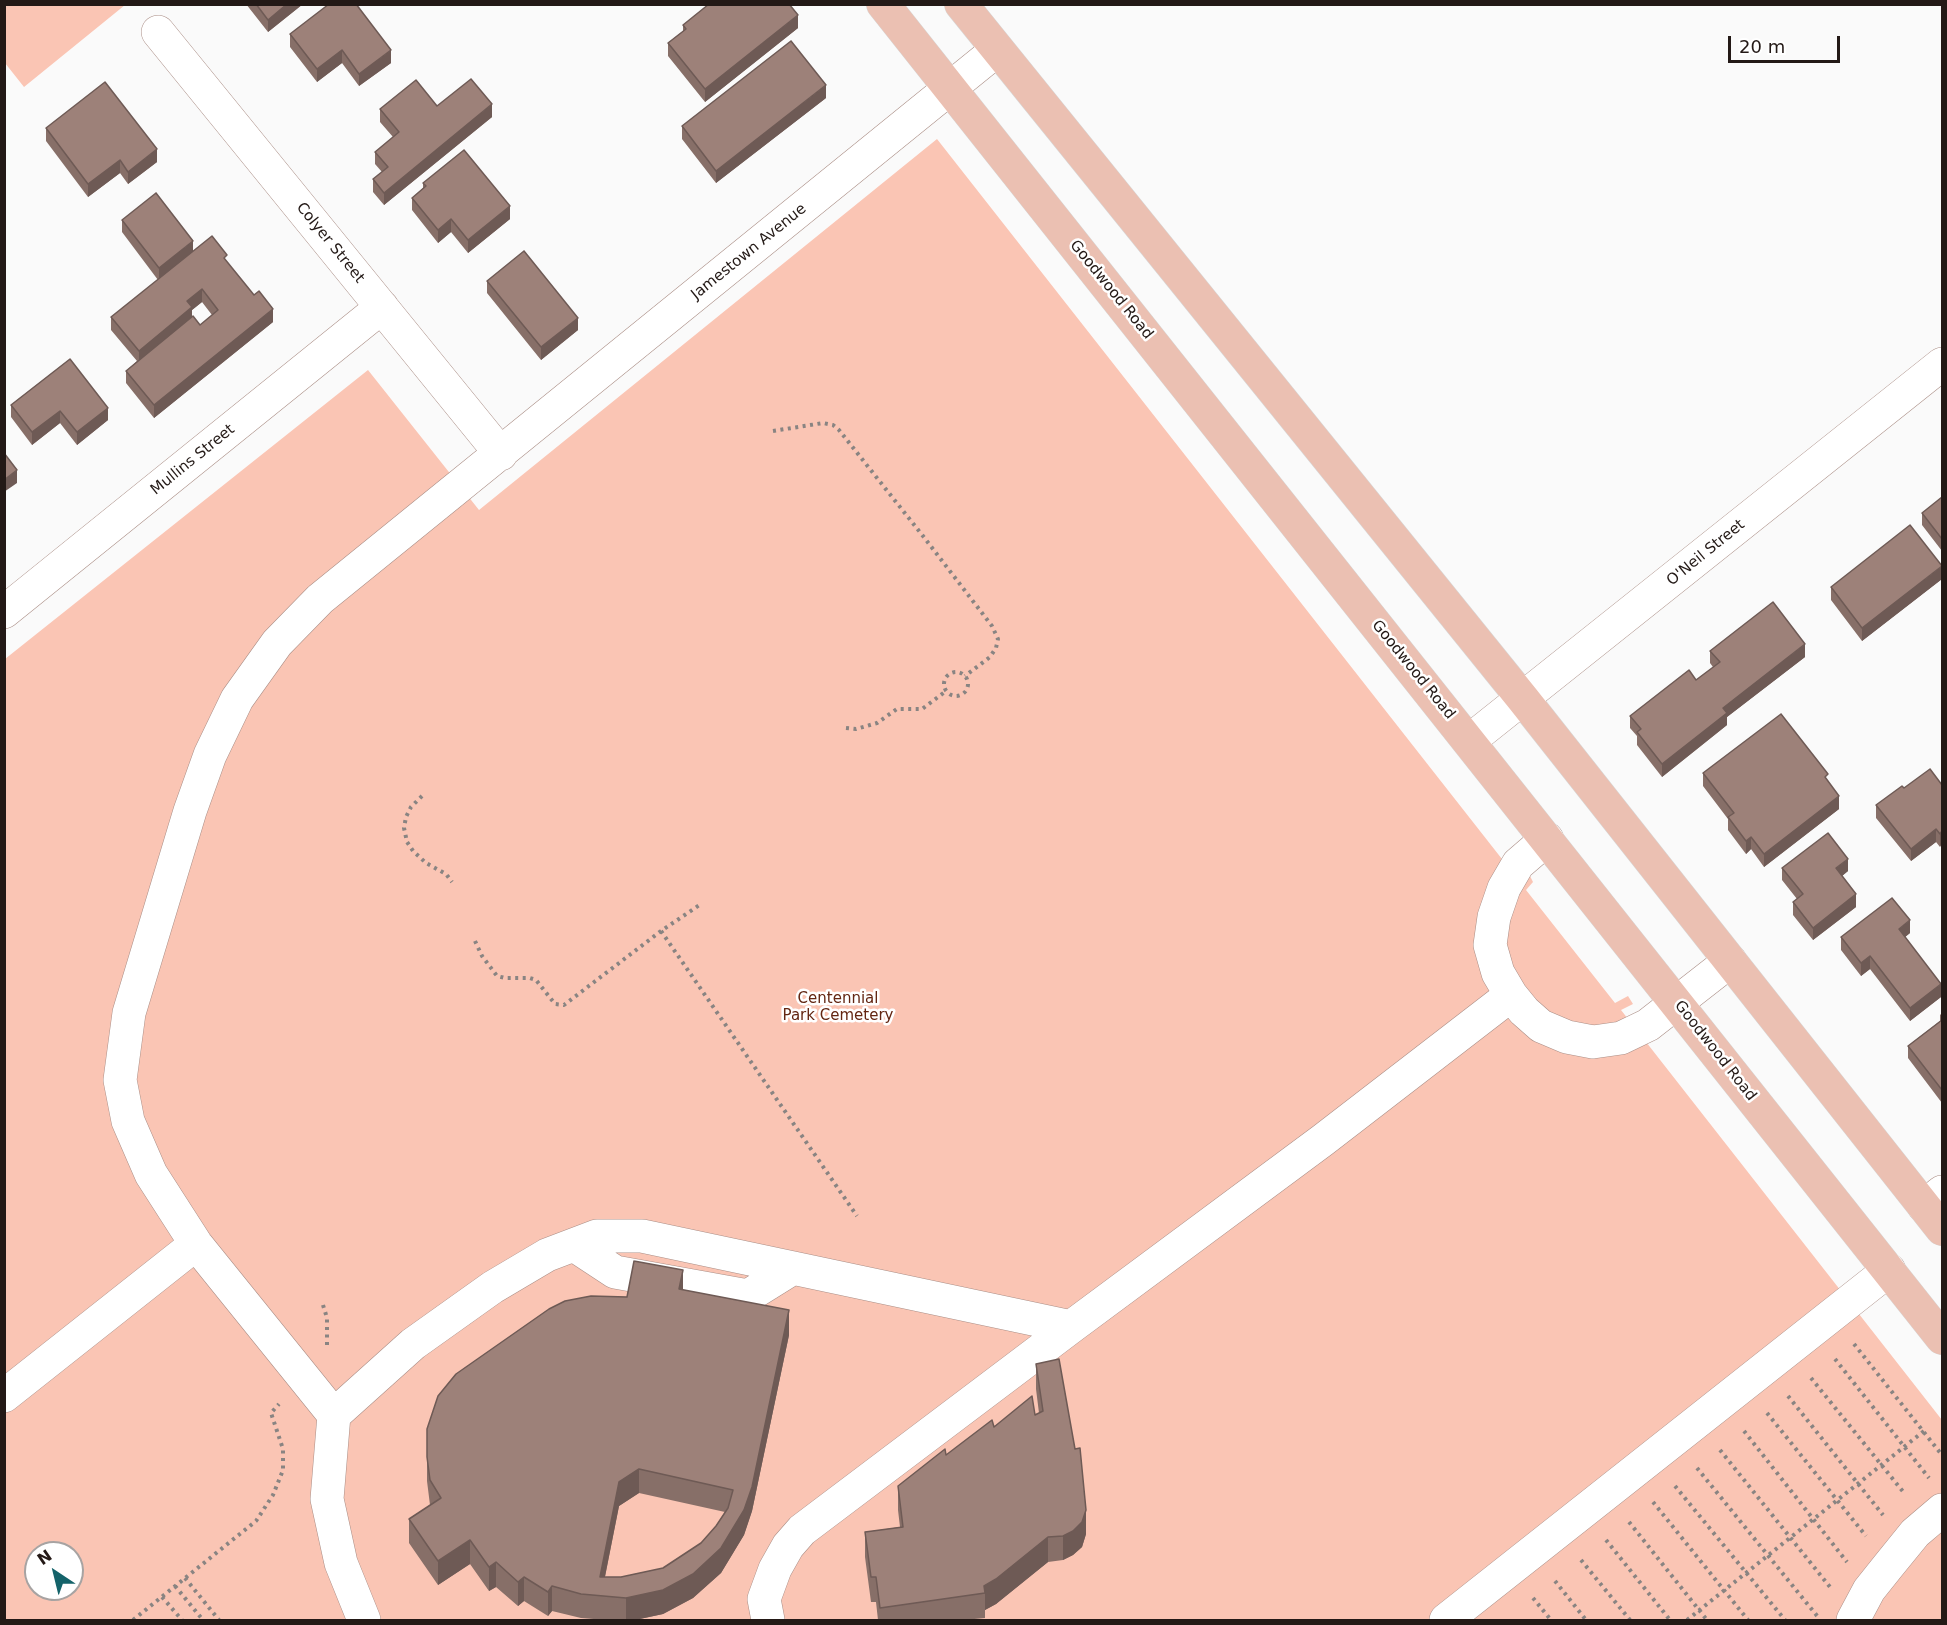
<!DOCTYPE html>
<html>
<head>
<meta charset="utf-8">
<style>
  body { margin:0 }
  #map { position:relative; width:1947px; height:1625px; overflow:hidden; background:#fafafa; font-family:"DejaVu Sans",sans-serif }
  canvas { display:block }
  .frame { position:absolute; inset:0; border:6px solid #231916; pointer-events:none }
  .north { position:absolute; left:24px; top:1541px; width:60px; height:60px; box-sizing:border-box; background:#fff; border:2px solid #a7a3a2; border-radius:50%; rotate:325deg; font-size:16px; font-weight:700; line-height:24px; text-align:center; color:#231916 }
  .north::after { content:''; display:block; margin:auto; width:21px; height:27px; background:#14636a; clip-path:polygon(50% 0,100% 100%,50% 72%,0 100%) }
  .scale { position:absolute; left:1728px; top:36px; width:112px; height:27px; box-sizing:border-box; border:3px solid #231916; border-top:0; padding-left:8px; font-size:18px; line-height:21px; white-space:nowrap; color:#231916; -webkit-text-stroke:4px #fff; paint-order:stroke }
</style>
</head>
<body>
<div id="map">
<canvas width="1947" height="1625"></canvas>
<div class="frame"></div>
<div class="north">N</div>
<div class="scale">20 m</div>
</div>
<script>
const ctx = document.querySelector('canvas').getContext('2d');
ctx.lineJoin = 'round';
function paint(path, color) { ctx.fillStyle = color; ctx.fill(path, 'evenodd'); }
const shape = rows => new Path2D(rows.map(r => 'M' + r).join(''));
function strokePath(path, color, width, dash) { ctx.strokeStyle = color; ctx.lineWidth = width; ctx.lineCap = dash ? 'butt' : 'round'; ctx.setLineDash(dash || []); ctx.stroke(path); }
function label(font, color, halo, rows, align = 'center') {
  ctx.font = font + ' "DejaVu Sans",sans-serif'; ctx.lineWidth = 5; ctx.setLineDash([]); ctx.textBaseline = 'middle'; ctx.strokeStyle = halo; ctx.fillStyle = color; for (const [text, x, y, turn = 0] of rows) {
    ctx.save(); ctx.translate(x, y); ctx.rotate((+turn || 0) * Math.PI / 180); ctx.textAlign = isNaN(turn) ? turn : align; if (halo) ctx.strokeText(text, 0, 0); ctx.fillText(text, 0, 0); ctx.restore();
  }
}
paint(shape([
  [4,5,5,4,125,5,24,87,5,63],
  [937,139,1520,882,1529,874,1533,882,1526,890,1615,1003,1628,996,1633,1004,1621,1010,1942,1420,1942,1620,5,1620,5,659,368,370,479,510],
  [36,1553,72,1553,72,1589,36,1589]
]), '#fac5b4');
const minor = shape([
  [158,32,501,454],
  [4,612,382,307],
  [1469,741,1942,364],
  [1547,839,1518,864,1504,888,1494,917,1490,945,1498,973,1511,995,1524,1011,1541,1026,1567,1037,1593,1042,1621,1038,1648,1025,1730,961],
  [1924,1206,1942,1192],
  [574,1245,615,1272,748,1296,793,1268],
  [4,1396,196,1244],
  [334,1415,196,1244,151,1174,128,1121,120,1080,129,1013,190,811,210,755,237,699,277,643,320,599,997,50],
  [364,1620,341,1563,327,1499,334,1415,413,1344,493,1287,547,1255,597,1236,642,1236,1071,1327],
  [768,1620,764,1599,775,1569,788,1546,802,1530,1071,1327,1323,1140,1511,995],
  [1446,1620,1889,1270],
  [1853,1620,1869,1590,1889,1565,1915,1533,1942,1510]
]);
const major = shape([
  [883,4,1942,1338],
  [961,4,1523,699,1942,1229]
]);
strokePath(minor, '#ab8f87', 34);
strokePath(major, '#d7d6d5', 34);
strokePath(shape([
  [773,431,823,423,833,425,839,430,923,536,992,626,998,639,996,648,990,657,965,676],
  '944 684a12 12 0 1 1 24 0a12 12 0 1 1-24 0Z',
  [846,728,856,729,877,723,897,709,922,709,946,691],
  [422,796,411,807,406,817,404,828,407,842,413,851,426,863,446,874,452,882],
  [661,931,857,1216],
  [475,941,482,956,497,976,505,978,530,978,536,980,555,1004,564,1005,661,931,701,904],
  [323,1305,327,1318,327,1349],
  [1854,1344,1942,1455],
  [1835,1359,1929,1478],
  [1811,1378,1905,1494],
  [1788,1396,1883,1515],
  [1767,1413,1866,1536],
  [1744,1431,1847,1562],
  [1720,1450,1830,1587],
  [1697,1468,1818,1617],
  [1675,1486,1785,1620],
  [1653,1502,1748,1620],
  [1629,1522,1707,1620],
  [1606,1540,1670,1620],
  [1581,1560,1630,1620],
  [185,1578,219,1620],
  [1555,1581,1586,1620],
  [175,1586,203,1620],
  [162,1597,182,1620],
  [1533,1598,1551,1620],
  [133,1620,256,1521,273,1495,283,1470,283,1449,271,1413,279,1404],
  [1687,1620,1924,1431]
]), '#898482', 4, [3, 4.5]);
strokePath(minor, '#fff', 33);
strokePath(major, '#ebc0b2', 33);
paint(shape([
  [246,4,303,4,268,32],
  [683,25,798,28,705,102,668,56,668,43,683,31],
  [290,34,391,63,359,86,342,63,317,82,290,47],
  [826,98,716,183,682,139,682,126],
  [437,106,492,117,384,205,373,192,373,179,382,172,375,164,375,152,393,137,380,122,380,109],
  [46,128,157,162,128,184,120,173,88,197,46,141],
  [423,183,510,219,468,253,451,232,438,243,412,210,412,198,423,188],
  [122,220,193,252,227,262,273,322,154,418,126,383,126,371,137,361,111,330,111,317,158,280,122,232],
  [202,302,212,315,200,325,192,316,192,310],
  [487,281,578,330,541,360,487,293],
  [70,359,108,420,77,445,60,423,32,445,11,417,11,405],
  [1942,497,1942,551,1922,525,1922,513],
  [1942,579,1862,641,1831,600,1831,587],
  [1710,651,1805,657,1727,717,1727,725,1662,777,1637,745,1637,736,1630,728,1630,716,1696,680,1713,667,1710,663],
  [1703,773,1828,781,1839,809,1764,867,1751,849,1746,854,1728,830,1728,819,1703,786],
  [1942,785,1940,847,1936,842,1911,861,1876,818,1876,805,1904,788],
  [1782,868,1848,871,1842,876,1856,907,1813,940,1793,915,1793,902,1797,899,1782,880],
  [1910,933,1905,937,1941,997,1910,1021,1870,969,1861,976,1841,950,1841,937],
  [1942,1013,1942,1103,1908,1058,1908,1046,1940,1021,1940,1015],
  [683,1290,789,1335,752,1511,744,1535,721,1573,693,1598,663,1614,635,1620,606,1620,581,1618,552,1611,548,1616,524,1601,518,1606,496,1587,489,1591,470,1564,438,1585,409,1543,409,1519,430,1505,427,1481,427,1429,627,1297],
  [639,1493,725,1512,716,1526,701,1543,663,1568,621,1577,605,1577,619,1506],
  [1036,1364,1086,1534,1082,1547,1073,1555,1063,1560,1048,1562,996,1604,985,1610,985,1618,964,1620,878,1620,876,1602,871,1602,865,1557,865,1532,900,1527,898,1510,898,1486,946,1455,994,1427,1039,1413,1036,1389]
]), '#876f68');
paint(shape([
  [287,4,303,4,268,32,268,20],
  [798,15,798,28,705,102,705,89],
  [342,50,342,63,317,82,317,69],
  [391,50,391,63,359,86,359,74],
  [826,85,826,98,716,183,716,171],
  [492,104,492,117,384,205,384,193],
  [157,149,157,162,128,184,128,172],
  [120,160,120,173,88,197,88,184],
  [510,206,510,219,468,253,468,240],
  [451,219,451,232,438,243,438,230],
  [193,241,193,253,159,280,159,268],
  [202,289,202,302,192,310,192,320,139,363,139,351,187,301],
  [273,309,273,322,154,418,154,405],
  [578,318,578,330,541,360,541,347],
  [108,408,108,420,77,445,77,432],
  [60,411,60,423,32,445,32,432],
  [17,470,17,483,4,492,4,480],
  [1942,566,1942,579,1862,641,1862,628],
  [1805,644,1805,657,1727,717,1727,725,1662,777,1662,764,1723,708],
  [1839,796,1839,809,1764,867,1764,854],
  [1936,829,1936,842,1911,861,1911,849],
  [1942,831,1942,844,1940,847,1940,834],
  [1751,837,1751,849,1746,854,1746,841],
  [1848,859,1848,871,1836,881,1836,868],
  [1856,894,1856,907,1813,940,1813,928],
  [1910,920,1910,933,1899,942,1899,929],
  [1870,956,1870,969,1861,976,1861,963],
  [1941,984,1941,997,1910,1021,1910,1008],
  [683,1270,683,1294,679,1289],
  [789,1310,789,1335,752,1511,744,1535,721,1573,693,1598,663,1614,635,1620,626,1620,626,1598,721,1548],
  [639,1469,639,1493,619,1506,601,1596,600,1577,619,1482],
  [1086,1510,1086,1534,1082,1547,1073,1555,1063,1560,1063,1536],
  [1048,1537,1048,1562,996,1604,985,1610,985,1593,984,1586],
  [470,1540,470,1564,438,1585,438,1561],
  [496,1562,496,1587,489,1591,489,1567],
  [524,1577,524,1601,518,1606,518,1582],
  [552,1586,552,1611,548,1616,548,1592]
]), '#6e5a55');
const building = shape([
  [256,4,287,4,268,20,256,4],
  [329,4,356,4,391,50,359,74,342,50,317,69,290,34,329,4],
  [709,4,789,4,798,15,705,89,668,43,686,29,683,25,709,4],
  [791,41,826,85,716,171,682,126,791,41],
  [471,79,492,104,384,193,373,179,388,167,375,152,399,132,380,109,416,80,437,106,471,79],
  [105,82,157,149,128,172,120,160,88,184,46,128,105,82],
  [464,150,510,206,468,240,451,219,438,230,412,198,426,186,423,183,464,150],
  [156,193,193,241,159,268,122,220,156,193],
  [212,236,227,255,224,258,254,295,259,291,273,309,154,405,126,371,193,316,200,325,218,310,202,289,187,301,192,307,139,351,111,317,212,236],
  [524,251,578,318,541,347,487,281,524,251],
  [70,359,108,408,77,432,60,411,32,432,11,405,70,359],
  [4,453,17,470,4,480,4,453],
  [1942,497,1942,539,1922,513,1942,497],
  [1910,525,1942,566,1862,628,1831,587,1910,525],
  [1773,602,1805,644,1723,708,1727,713,1662,764,1637,732,1641,729,1630,716,1689,670,1696,680,1720,662,1710,651,1773,602],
  [1781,714,1828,774,1825,777,1839,796,1764,854,1751,837,1746,841,1728,817,1734,813,1703,773,1781,714],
  [1930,769,1942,785,1942,831,1940,834,1936,829,1911,849,1876,805,1902,786,1904,788,1930,769],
  [1828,833,1848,859,1836,868,1856,894,1813,928,1793,902,1803,894,1782,868,1828,833],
  [1892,898,1910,920,1899,929,1941,984,1910,1008,1870,956,1861,963,1841,937,1892,898],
  [1942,1020,1942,1090,1908,1046,1942,1020],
  [634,1261,683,1270,679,1289,789,1310,752,1487,744,1510,721,1548,693,1574,663,1590,626,1598,581,1594,552,1586,548,1592,524,1577,518,1582,496,1562,489,1567,470,1540,438,1561,409,1519,441,1498,430,1480,427,1457,427,1429,438,1396,456,1374,549,1309,565,1301,591,1296,627,1297,634,1261],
  [639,1469,733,1490,728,1508,716,1526,701,1543,663,1568,621,1577,600,1577,619,1482,639,1469],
  [1059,1359,1075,1449,1080,1448,1086,1510,1082,1522,1073,1531,1063,1536,1048,1537,996,1579,984,1586,985,1593,880,1608,876,1577,871,1577,865,1532,903,1527,898,1486,945,1449,946,1455,992,1420,994,1427,1032,1396,1035,1415,1043,1411,1036,1364,1059,1359]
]);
paint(building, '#9d8179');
strokePath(building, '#6e5a55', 1.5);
label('15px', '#231916', '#fff', [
  ["Colyer Street",330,243,51],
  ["Jamestown Avenue",749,252,-39],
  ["Goodwood Road",1111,290,51],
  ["Mullins Street",193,460,-39],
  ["O'Neil Street",1706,553,-39],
  ["Goodwood Road",1413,670,51],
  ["Goodwood Road",1715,1051,52]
]);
label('15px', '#632612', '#fff', [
  ["Centennial",838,999],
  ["Park Cemetery",838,1016]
]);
</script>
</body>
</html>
